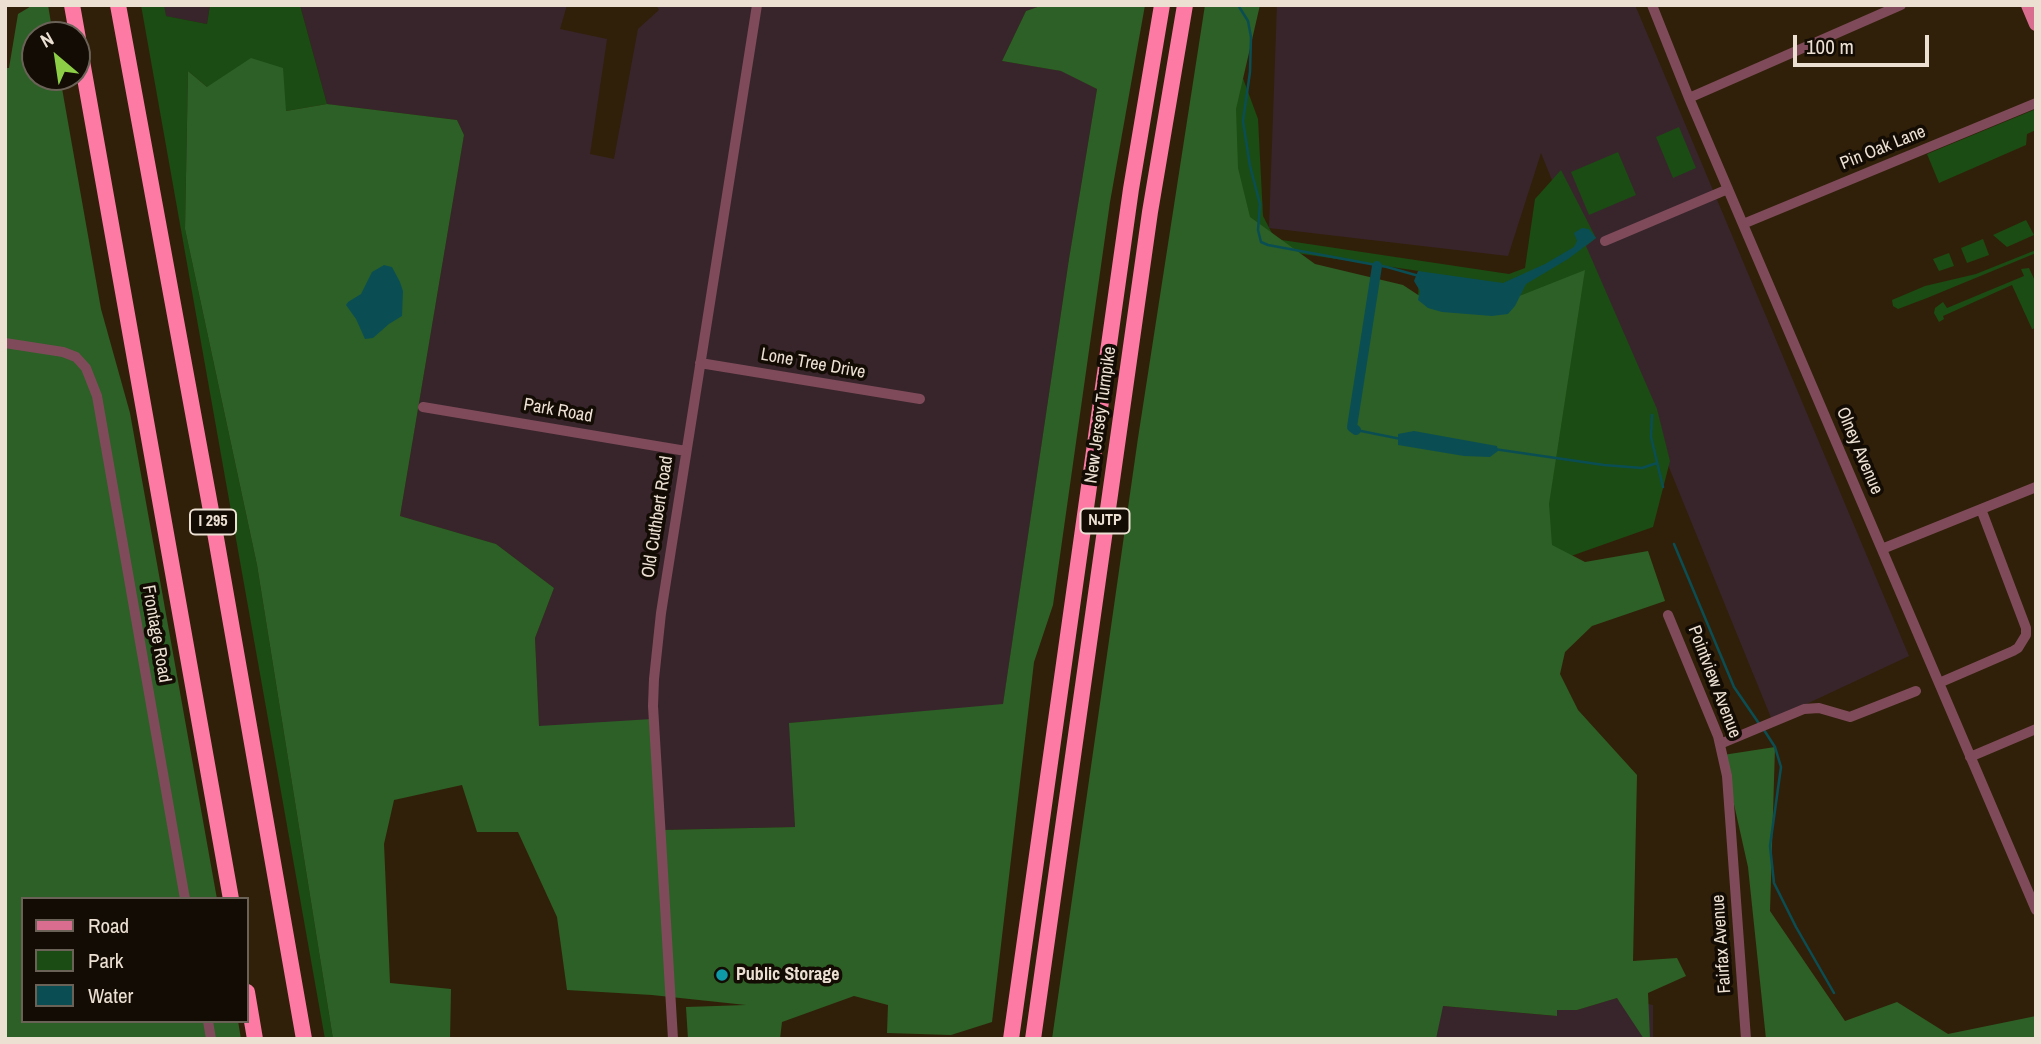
<!DOCTYPE html>
<html>
<head>
<meta charset="utf-8">
<style>
  body { margin:0 }
  #map { position:relative; width:2041px; height:1044px; overflow:hidden; background:#312009; font-family:"Archivo Narrow",sans-serif }
  canvas { display:block }
  .frame { position:absolute; inset:0; border:7px solid #ece0d3; pointer-events:none }
  .legend { position:absolute; left:21px; top:897px; width:228px; height:126px; box-sizing:border-box; background:#130c04; border:2px solid #6a6157; margin:0; padding:9px 12px; list-style:none; font-size:21px; color:#ece0d3 }
  .legend li { display:flex; align-items:center; gap:14px; height:35px }
  .legend b { width:35px; border:2px solid #6a6157 }
  .north { position:absolute; left:21px; top:21px; width:70px; height:70px; box-sizing:border-box; background:#130c04; border:2px solid #6a6157; border-radius:50%; rotate:331deg; font-size:19px; font-weight:700; line-height:28px; text-align:center; color:#ece0d3 }
  .north::after { content:''; display:block; margin:auto; width:24px; height:32px; background:#8cce45; clip-path:polygon(50% 0,100% 100%,50% 72%,0 100%) }
  .scale { position:absolute; left:1793px; top:35px; width:136px; height:32px; box-sizing:border-box; border:4px solid #ece0d3; border-top:0; padding-left:9px; font-size:21px; line-height:24px; white-space:nowrap; color:#ece0d3; -webkit-text-stroke:5px #130c04; paint-order:stroke }
</style>
</head>
<body>
<div id="map">
<canvas width="2041" height="1044"></canvas>
<div class="frame"></div>
<ul class="legend">
<li><b style="height:9px;background:#d96d90"></b>Road</li>
<li><b style="height:19px;background:#1b4c13"></b>Park</li>
<li><b style="height:19px;background:#0a4e54"></b>Water</li>
</ul>
<div class="north">N</div>
<div class="scale">100 m</div>
</div>
<script>
const ctx = document.querySelector('canvas').getContext('2d');
ctx.lineJoin = 'round';
function paint(path, color) { ctx.fillStyle = color; ctx.fill(path, 'evenodd'); }
const shape = rows => new Path2D(rows.map(r => 'M' + r).join(''));
function strokePath(path, color, width, dash) { ctx.strokeStyle = color; ctx.lineWidth = width; ctx.lineCap = dash ? 'butt' : 'round'; ctx.setLineDash(dash || []); ctx.stroke(path); }
function label(font, color, halo, rows, align = 'center') {
  ctx.font = font + ' "Archivo Narrow",sans-serif'; ctx.lineWidth = 7; ctx.setLineDash([]); ctx.textBaseline = 'middle'; ctx.strokeStyle = halo; ctx.fillStyle = color; for (const [text, x, y, turn = 0] of rows) {
    ctx.save(); ctx.translate(x, y); ctx.rotate((+turn || 0) * Math.PI / 180); ctx.textAlign = isNaN(turn) ? turn : align; if (halo) ctx.strokeText(text, 0, 0); ctx.fillText(text, 0, 0); ctx.restore();
  }
}
paint(shape([
  [164,5,210,5,207,24,165,16],
  [300,5,567,5,560,29,607,39,590,154,614,159,638,29,659,10,656,5,1043,5,1026,11,1002,61,1062,71,1097,89,1069,259,1003,705,790,723,795,827,660,830,539,727,535,638,554,588,496,544,400,516,464,135,457,120,327,104],
  [1277,5,1635,5,1909,656,1772,720,1541,153,1508,256,1269,228],
  [1617,998,1653,1005,1653,1039,1436,1039,1442,1006,1556,1016,1556,1010,1577,1010]
]), '#38252c');
paint(shape([
  [141,5,164,5,166,16,207,24,210,5,300,5,327,104,286,111,207,87,188,71,185,229,257,565,333,1039,325,1039],
  [1216,5,1258,119,1263,216,1275,239,1509,274,1525,268,1535,199,1561,170,1596,238,1586,246,1657,409,1670,461,1653,527,1540,567,1418,301,1419,271,1221,242,1063,1039],
  [2036,109,2036,130,2027,134,2026,145,1939,183,1927,154],
  [1679,127,1696,168,1673,178,1656,137],
  [1618,152,1636,195,1589,215,1571,172],
  [2026,220,2034,235,2007,247,1993,235],
  [1983,239,1989,255,1967,263,1961,248],
  [2036,250,2036,253,1927,298,1898,309,1893,306,1892,300,1925,286,1976,274],
  [1949,253,1954,266,1939,271,1933,259],
  [2029,268,2036,283,2036,328,2032,329,2012,285,1943,316,1944,319,1939,322,1934,313,1935,308,1943,302,1947,308,2024,276,2021,269]
]), '#1b4c13');
paint(shape([
  [33,5,48,5,53,35,35,35,35,77,60,77,101,309,130,413,217,899,23,899,23,1021,238,1021,241,1039,5,1039,5,68,9,68,18,14],
  [1043,5,1145,5,1110,202,1053,605,1034,662,992,1022,951,1035,887,1033,888,1005,854,996,782,1022,780,1039,688,1039,686,1007,746,1005,652,995,567,990,557,917,518,832,477,832,462,785,394,800,384,844,390,983,451,989,450,1039,333,1039,257,565,185,229,188,71,207,87,251,58,283,68,286,111,327,104,457,120,464,135,400,516,496,544,554,588,535,638,539,726,652,719,661,830,795,827,789,723,1003,704,1069,259,1097,89,1061,71,1002,61,1026,11],
  [1205,5,1260,5,1236,109,1238,168,1250,217,1315,264,1403,285,1435,306,1478,308,1522,295,1585,270,1549,504,1552,545,1585,562,1648,551,1665,601,1592,626,1565,652,1560,674,1578,710,1637,775,1633,961,1677,958,1686,976,1648,993,1650,1039,1644,1039,1617,998,1577,1010,1557,1010,1557,1016,1443,1006,1436,1039,1052,1039,1138,438],
  [1775,747,1770,911,1845,1021,1897,1002,1948,1034,2036,1016,2036,1039,1766,1039,1748,867,1723,755]
]), '#2d6026');
paint(shape([
  [1582,228,1589,229,1596,238,1568,259,1526,284,1515,306,1508,314,1492,316,1442,312,1428,308,1418,300,1420,291,1414,281,1418,271,1503,283,1545,264,1574,247,1577,241,1574,233],
  [384,265,392,267,400,282,403,291,402,316,389,324,373,338,365,339,356,319,346,305,348,302,361,294,372,272],
  [1414,431,1497,446,1498,451,1490,457,1464,456,1398,445,1398,434]
]), '#0a4e54');
strokePath(shape([
  [1238,5,1248,21,1251,37,1250,72,1243,121,1250,166,1260,204,1258,230,1261,242,1268,245,1387,267,1419,276],
  [1652,415,1651,437,1663,487],
  [1356,430,1401,439],
  [1494,449,1604,465,1642,468,1657,463],
  [1674,544,1734,687,1760,725],
  [1764,730,1775,747,1781,767,1770,846,1774,883,1796,927,1834,993]
]), '#0a4e54', 2.5);
strokePath(shape([
  [1356,430,1352,427,1377,266]
]), '#0a4e54', 10);
strokePath(shape([
  [1652,5,1689,98,2036,910],
  [1689,98,1901,5],
  [1743,224,2036,103],
  [1605,241,1728,189],
  [5,343,63,352,76,357,86,368,97,396,185,899],
  [700,363,920,399],
  [423,407,686,451],
  [1882,549,2036,487],
  [1668,615,1718,736,1727,776,1746,1039],
  [1939,683,2013,651,2018,648,2026,635,2026,628,1981,509],
  [1720,744,1804,709,1819,708,1850,717,1916,691],
  [1970,757,2036,729],
  [208,1021,211,1039],
  [673,1039,653,706,654,679,661,613,757,5]
]), '#7f4b5a', 10);
strokePath(shape([
  [2028,5,2036,24]
]), '#d96d90', 14);
strokePath(shape([
  [72,5,231,899],
  [118,5,216,538,304,1039],
  [247,992,255,1039],
  [1011,1039,1131,189,1162,5],
  [1033,1039,1150,212,1185,5]
]), '#fd7aa5', 16);
for (const [x, y, r, color] of [
  [722,975,7,"#0f9aa8"]
]) { const dot = new Path2D(); dot.arc(x, y, r, 0, 2 * Math.PI); ctx.fillStyle = color; ctx.fill(dot); strokePath(dot, '#130c04', 2.5); }
for (const [x, y, w] of [
  [1105,521,49],
  [213,522,46]
]) { const box = new Path2D(); box.roundRect(x - w / 2, y - 12.5, w, 25, 5); ctx.fillStyle = '#130c04'; ctx.fill(box); strokePath(box, '#ece0d3', 2); }
label('bold 16px', '#ece0d3', null, [
  ["NJTP",1105,521],
  ["I 295",213,522]
]);
label('18px', '#ece0d3', '#130c04', [
  ["Pin Oak Lane",1883,148,-22],
  ["Lone Tree Drive",813,364,10],
  ["Park Road",558,411,10],
  ["New Jersey Turnpike",1101,415,-82],
  ["Olney Avenue",1859,451,67],
  ["Old Cuthbert Road",658,517,-81],
  ["Frontage Road",156,634,80],
  ["Pointview Avenue",1714,682,69],
  ["Fairfax Avenue",1722,944,-94]
]);
label('bold 18px', '#ece0d3', '#130c04', [
  ["Public Storage",736,975]
], 'left');
</script>
</body>
</html>
